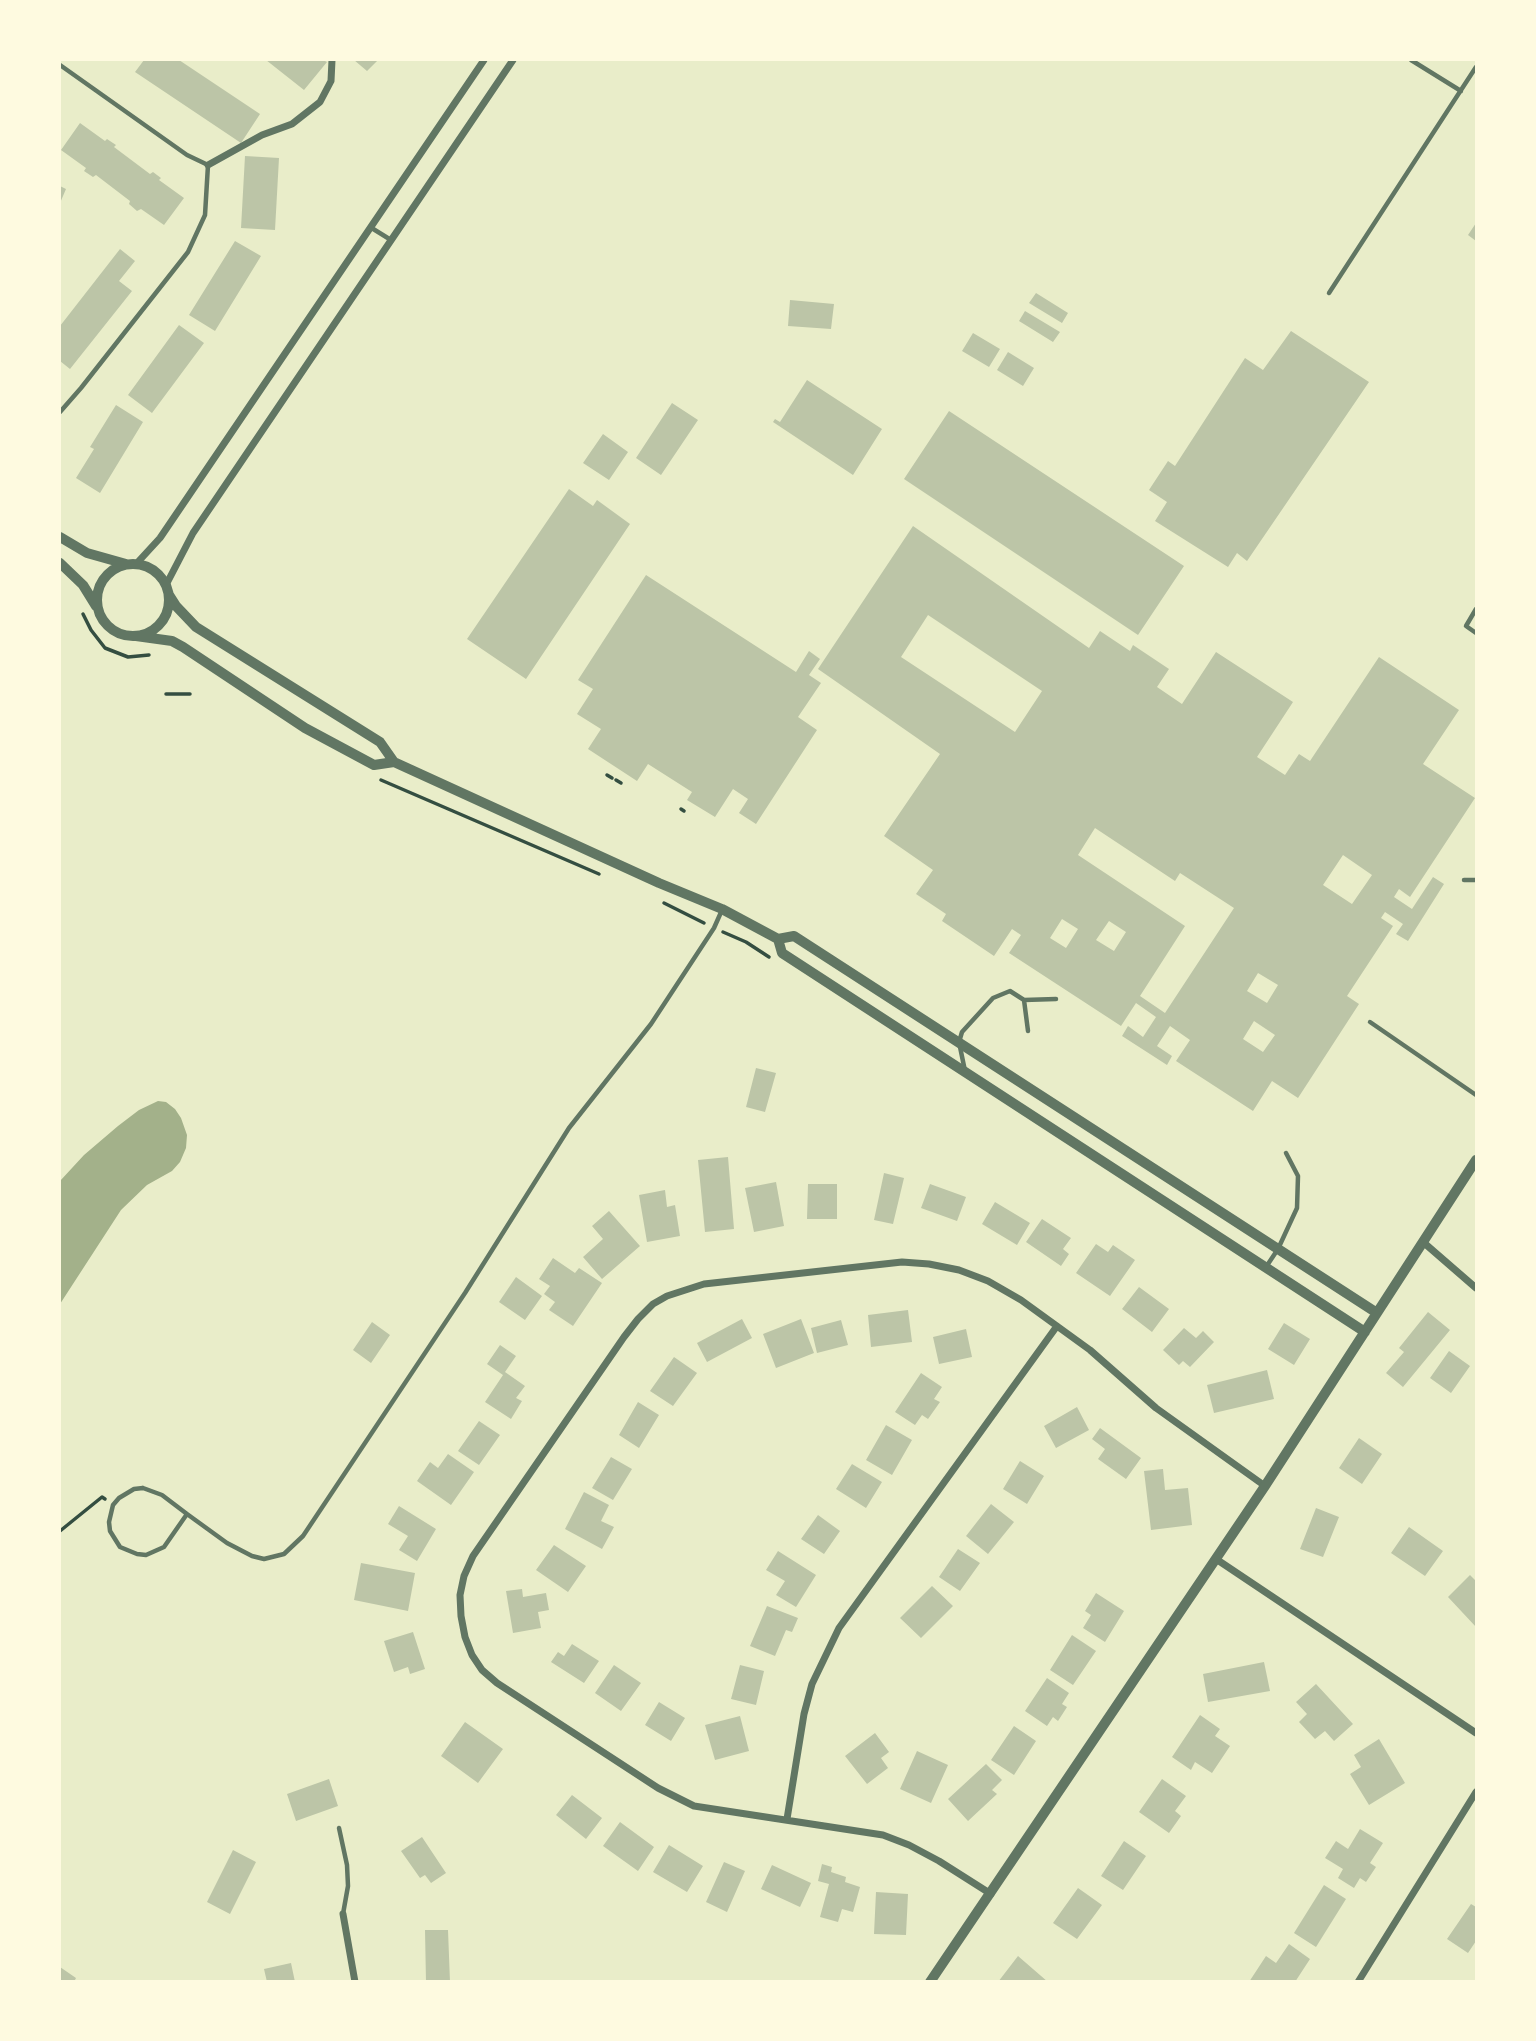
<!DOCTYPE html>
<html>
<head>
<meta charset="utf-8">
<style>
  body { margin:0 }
  #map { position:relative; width:1536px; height:2041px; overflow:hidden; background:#e9edc9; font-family:"Sofia Sans Condensed",sans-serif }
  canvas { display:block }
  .frame { position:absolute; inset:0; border:61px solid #fefae0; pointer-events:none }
</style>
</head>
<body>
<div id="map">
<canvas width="1536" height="2041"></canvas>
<div class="frame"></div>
</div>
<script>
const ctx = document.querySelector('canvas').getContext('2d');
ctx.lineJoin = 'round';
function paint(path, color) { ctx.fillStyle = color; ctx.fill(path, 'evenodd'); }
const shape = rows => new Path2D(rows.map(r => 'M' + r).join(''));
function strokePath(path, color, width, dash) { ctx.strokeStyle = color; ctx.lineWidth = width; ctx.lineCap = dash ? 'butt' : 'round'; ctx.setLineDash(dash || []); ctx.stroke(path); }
paint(shape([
  [158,1101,166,1102,175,1109,181,1118,187,1135,186,1148,180,1162,172,1171,147,1185,121,1210,60,1304,60,1181,84,1155,118,1126,139,1110]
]), '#a3b18a');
paint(shape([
  [144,60,179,60,260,114,241,143,135,72],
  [266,60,323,60,327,62,304,90],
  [354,60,378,60,367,71],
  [80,123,105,141,107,139,116,145,114,147,150,174,153,172,161,178,159,180,184,198,164,225,141,209,137,211,129,204,130,201,96,175,93,177,84,171,86,168,61,150],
  [245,156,279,158,275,230,241,228],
  [60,186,66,189,60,203],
  [1476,223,1476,241,1468,235],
  [235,241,261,256,215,331,189,315],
  [120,249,135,261,119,281,132,291,70,369,60,361,60,326],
  [1036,293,1068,313,1062,323,1029,303],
  [790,300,834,304,831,329,788,326],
  [1025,311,1060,332,1053,342,1019,321],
  [179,325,204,343,152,413,128,395],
  [1291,331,1369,382,1247,561,1237,553,1228,567,1155,521,1167,502,1149,490,1168,461,1175,466,1245,358,1263,370],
  [973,333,1000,349,989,367,962,351],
  [1008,352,1034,368,1023,386,997,370],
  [807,380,882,429,853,475,773,422,775,419,780,422],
  [672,403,698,420,661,475,636,458],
  [116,405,143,422,100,493,76,478,94,449,90,447],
  [949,411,1184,566,1138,635,904,479],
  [603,434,628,452,609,480,583,463],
  [569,489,593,506,597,500,630,524,526,679,467,639],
  [913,526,1089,648,1100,631,1130,651,1133,645,1169,669,1157,687,1182,704,1216,652,1293,702,1257,757,1285,775,1299,754,1310,761,1379,657,1459,710,1423,764,1475,798,1410,897,1399,889,1394,897,1412,909,1433,877,1444,884,1408,941,1396,934,1403,924,1385,912,1381,918,1393,926,1347,996,1359,1004,1298,1098,1272,1081,1253,1111,1176,1061,1190,1040,1170,1026,1157,1046,1172,1056,1167,1065,1122,1036,1128,1026,1143,1037,1156,1017,1136,1003,1121,1026,1009,953,1021,935,1012,929,994,956,942,921,946,914,916,894,933,870,884,836,940,754,818,669],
  [928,615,1042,691,1015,732,901,657],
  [1095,828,1175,881,1180,873,1234,908,1165,1013,1140,996,1185,926,1078,855],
  [1343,855,1372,875,1352,904,1323,885],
  [1062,919,1078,929,1066,948,1050,938],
  [1109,921,1126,932,1114,951,1096,940],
  [1258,973,1278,985,1267,1003,1247,991],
  [1254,1021,1275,1035,1263,1052,1243,1039],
  [646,575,796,672,809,651,820,659,809,675,821,683,798,717,817,730,756,824,739,813,748,799,733,789,715,817,687,800,692,792,648,764,637,781,588,749,601,729,577,714,593,689,578,680],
  [756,1068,776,1073,765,1112,746,1107],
  [728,1157,734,1229,705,1232,698,1160],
  [884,1173,904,1178,893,1224,874,1220],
  [776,1182,784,1226,754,1232,745,1188],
  [808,1184,837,1184,837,1219,807,1219],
  [930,1184,966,1197,957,1221,921,1208],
  [665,1190,667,1207,675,1205,680,1236,647,1242,639,1195],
  [995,1202,1030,1223,1017,1245,982,1224],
  [609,1211,640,1246,602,1279,583,1257,603,1239,592,1226],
  [1042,1219,1071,1238,1063,1249,1069,1254,1061,1266,1026,1242],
  [1096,1244,1108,1252,1113,1245,1135,1260,1110,1296,1076,1273],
  [553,1258,575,1273,579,1268,602,1283,573,1326,549,1310,555,1302,544,1294,550,1286,539,1279],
  [516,1277,542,1296,525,1320,499,1302],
  [1139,1287,1169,1309,1152,1332,1122,1309],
  [908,1310,912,1342,871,1347,868,1315],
  [1428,1312,1450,1330,1403,1387,1386,1373,1404,1352,1399,1348],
  [742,1319,752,1338,707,1362,697,1343],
  [801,1319,814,1353,776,1368,763,1334],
  [841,1320,848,1345,817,1353,811,1328],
  [372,1322,390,1335,371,1363,353,1350],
  [1284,1323,1310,1339,1294,1365,1268,1349],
  [1184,1328,1196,1338,1203,1331,1214,1342,1190,1367,1183,1361,1179,1365,1163,1350],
  [966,1329,972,1357,939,1364,933,1337],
  [500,1345,516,1356,505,1372,525,1386,516,1398,522,1401,511,1419,485,1402,503,1375,487,1364],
  [1449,1351,1470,1366,1451,1393,1430,1378],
  [674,1357,697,1373,673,1406,650,1391],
  [1267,1370,1274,1399,1214,1413,1207,1385],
  [921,1373,942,1387,934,1399,940,1402,928,1419,922,1415,915,1425,895,1412],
  [638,1402,659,1415,639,1448,619,1435],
  [1077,1407,1089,1430,1056,1448,1044,1426],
  [479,1421,500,1435,479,1465,458,1451],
  [886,1425,912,1440,892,1475,866,1460],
  [1100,1428,1141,1458,1126,1479,1098,1459,1105,1449,1092,1439],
  [1359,1438,1382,1454,1362,1484,1339,1468],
  [448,1454,474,1472,451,1505,417,1481,430,1462,438,1468],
  [611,1457,632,1469,613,1500,592,1488],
  [1020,1461,1044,1476,1027,1504,1003,1489],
  [852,1464,882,1482,866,1508,836,1489],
  [1163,1469,1165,1490,1188,1488,1192,1525,1151,1530,1144,1471],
  [584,1492,609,1505,601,1521,614,1527,602,1549,565,1529],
  [991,1504,1014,1522,988,1554,966,1536],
  [399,1506,436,1529,417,1561,399,1550,408,1536,388,1524],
  [1316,1508,1339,1517,1323,1557,1300,1549],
  [818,1515,840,1531,824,1554,801,1539],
  [1409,1527,1443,1551,1425,1576,1391,1553],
  [554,1545,586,1566,568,1592,536,1570],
  [958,1549,980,1563,960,1591,939,1577],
  [778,1551,816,1575,796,1607,776,1595,785,1581,766,1570],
  [361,1563,415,1573,408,1611,354,1600],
  [1470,1575,1476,1581,1476,1627,1448,1597],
  [932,1586,953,1606,921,1638,900,1618],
  [522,1589,523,1597,546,1593,549,1610,538,1612,541,1628,513,1633,506,1591],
  [1096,1593,1124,1611,1105,1642,1083,1628,1091,1615,1085,1611],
  [767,1606,798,1618,792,1632,786,1630,775,1656,750,1646],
  [413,1632,425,1669,410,1674,408,1667,394,1672,384,1641],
  [1072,1635,1096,1651,1073,1685,1050,1670],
  [572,1644,599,1661,584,1683,551,1662,558,1652,564,1656],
  [1264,1662,1270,1691,1208,1702,1203,1674],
  [614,1665,641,1683,621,1711,595,1693],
  [740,1665,764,1671,756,1705,731,1699],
  [1047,1678,1069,1693,1062,1704,1067,1707,1058,1721,1053,1717,1047,1726,1025,1711],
  [1316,1684,1353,1724,1334,1741,1325,1731,1315,1739,1299,1722,1307,1714,1296,1702],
  [659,1702,685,1718,671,1741,645,1725],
  [1200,1715,1220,1729,1215,1736,1230,1746,1212,1773,1195,1762,1191,1770,1172,1757],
  [740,1716,749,1751,715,1760,705,1725],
  [465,1722,503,1749,478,1783,441,1756],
  [1014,1726,1036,1741,1014,1775,991,1760],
  [875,1733,889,1752,881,1758,888,1768,867,1784,845,1756],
  [1379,1739,1405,1783,1369,1805,1350,1774,1361,1767,1354,1755],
  [917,1751,948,1765,931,1803,900,1789],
  [986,1764,1002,1780,992,1790,997,1794,968,1821,948,1799],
  [329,1779,338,1806,296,1821,287,1794],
  [1162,1779,1186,1796,1175,1811,1181,1816,1169,1833,1139,1812],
  [572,1795,602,1818,586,1839,556,1815],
  [620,1822,654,1847,638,1871,603,1846],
  [1360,1829,1383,1843,1370,1863,1376,1867,1366,1882,1360,1878,1354,1888,1338,1878,1343,1869,1325,1858,1336,1841,1348,1849],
  [422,1837,446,1873,431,1883,425,1875,420,1878,401,1851],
  [1124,1841,1146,1856,1123,1890,1101,1876],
  [669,1845,703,1866,687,1892,653,1872],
  [233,1850,256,1862,230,1914,207,1902],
  [724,1862,745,1871,727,1912,706,1902],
  [822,1864,832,1867,831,1872,846,1877,845,1882,860,1887,853,1912,842,1909,838,1922,820,1917,829,1884,818,1881],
  [772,1865,811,1883,800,1907,761,1889],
  [1324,1885,1346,1899,1316,1947,1294,1933],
  [1078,1888,1102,1905,1077,1939,1053,1923],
  [876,1892,908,1894,906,1935,874,1934],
  [1471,1904,1476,1907,1476,1941,1468,1953,1447,1939],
  [425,1930,448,1930,450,1982,426,1982],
  [1289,1944,1310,1959,1295,1982,1249,1982,1266,1956,1276,1963],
  [1018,1956,1048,1982,998,1982],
  [291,1963,295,1982,267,1982,264,1969],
  [60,1967,76,1978,74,1982,60,1982]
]), '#bcc5a7');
strokePath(shape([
  [83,614,91,630,105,648,128,657,149,655],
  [166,694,190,694],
  [607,775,612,778],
  [381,780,599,874],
  [616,780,621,783],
  [681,809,684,811],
  [664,903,704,923],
  [723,932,746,942,769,957],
  [60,1531,102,1497,105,1499]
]), '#344e41', 3.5);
strokePath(shape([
  [1411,60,1461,91],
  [60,65,187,155,208,165,205,215,188,252,81,388,60,412],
  [370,227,391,240],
  [1329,293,1476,67],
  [1476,609,1466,626,1476,633],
  [1464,880,1476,880],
  [1024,1000,1028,1031],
  [1370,1022,1476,1095],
  [965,1071,959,1042,962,1032,993,998,1010,991,1024,1000,1056,999],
  [1266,1267,1278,1249,1297,1208,1298,1176,1286,1153],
  [143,1488,162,1495,187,1514,164,1547,146,1555,137,1554,120,1547,110,1531,109,1522,113,1505,119,1498,134,1489,143,1488],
  [187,1514,227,1543,252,1556,264,1559,284,1554,303,1536,465,1293,569,1128,651,1024,714,928,722,910],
  [339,1828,347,1865,348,1886,343,1914]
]), '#617663', 4.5);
strokePath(shape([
  [208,165,262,135,292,124,320,102,331,81,332,60],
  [137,563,160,538,484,60],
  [166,585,193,533,513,60],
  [1423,1242,1476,1288],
  [1216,1559,1476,1733],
  [787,1819,804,1714,812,1684,839,1628,1057,1326],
  [991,1894,939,1861,909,1845,883,1835,694,1806,658,1788,497,1683,482,1670,472,1655,465,1637,461,1616,460,1595,464,1576,473,1556,624,1337,638,1319,653,1304,667,1296,704,1284,902,1262,929,1264,959,1270,988,1281,1021,1300,1090,1350,1156,1408,1265,1486],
  [343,1914,355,1982],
  [1358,1982,1476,1792]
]), '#617663', 7);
strokePath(shape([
  [60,537,87,553,126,564],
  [60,563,83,585,96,606],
  '97 600a36 36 0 1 1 72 0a36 36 0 1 1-72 0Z',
  [169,595,176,606,196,627,380,742,394,762,659,883,722,909,778,939,794,936,1377,1313],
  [136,636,172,641,183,647,305,728,374,765,394,762],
  [778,939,782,953,1365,1332],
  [930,1982,1265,1486,1476,1160]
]), '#617663', 10);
</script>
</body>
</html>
